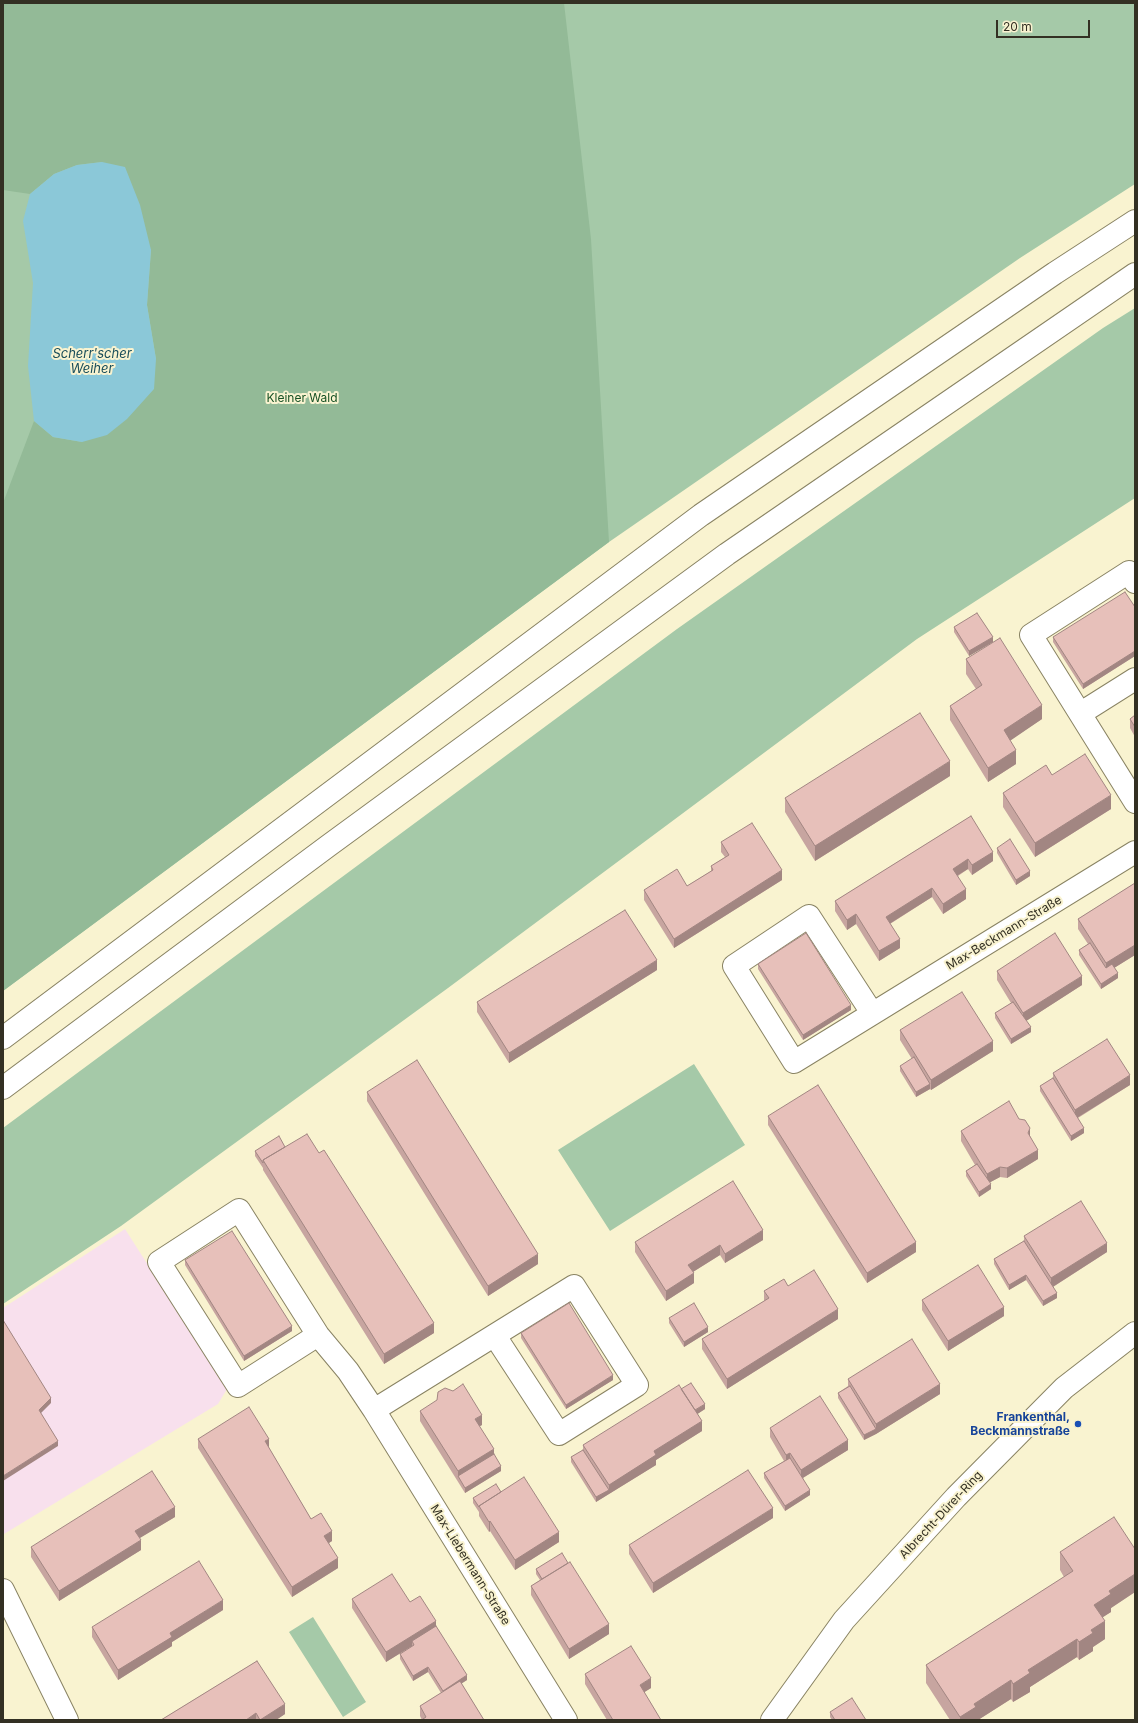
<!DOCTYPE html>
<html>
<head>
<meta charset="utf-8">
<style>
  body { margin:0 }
  #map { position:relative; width:1138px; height:1723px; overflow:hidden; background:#f9f3d0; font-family:Inter,sans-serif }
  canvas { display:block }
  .frame { position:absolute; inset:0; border:4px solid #333023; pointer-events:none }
  .scale { position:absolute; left:996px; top:20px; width:94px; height:18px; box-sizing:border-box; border:2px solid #333023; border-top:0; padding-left:5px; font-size:12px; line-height:14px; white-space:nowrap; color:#333023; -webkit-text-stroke:3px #f9f3d0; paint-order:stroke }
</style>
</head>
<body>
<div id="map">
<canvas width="1138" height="1723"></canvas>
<div class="frame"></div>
<div class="scale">20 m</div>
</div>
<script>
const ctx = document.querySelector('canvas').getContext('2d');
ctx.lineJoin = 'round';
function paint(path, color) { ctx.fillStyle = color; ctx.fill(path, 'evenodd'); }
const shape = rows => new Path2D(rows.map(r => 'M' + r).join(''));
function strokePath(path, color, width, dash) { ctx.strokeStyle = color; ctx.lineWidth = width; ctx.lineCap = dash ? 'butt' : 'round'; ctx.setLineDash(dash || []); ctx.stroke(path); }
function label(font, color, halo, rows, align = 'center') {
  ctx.font = font + ' Inter,sans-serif'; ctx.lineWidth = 4; ctx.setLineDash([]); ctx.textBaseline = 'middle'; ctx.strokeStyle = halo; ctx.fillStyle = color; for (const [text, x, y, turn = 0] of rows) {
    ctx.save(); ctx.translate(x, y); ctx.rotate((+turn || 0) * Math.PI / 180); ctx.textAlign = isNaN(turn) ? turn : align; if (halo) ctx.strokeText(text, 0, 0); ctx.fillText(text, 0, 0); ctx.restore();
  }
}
paint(shape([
  [125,1229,227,1389,218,1404,4,1534,3,1308]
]), '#f8e0ed');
paint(shape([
  [3,3,1135,3,1135,184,1020,258,609,542,3,991],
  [1135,308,1135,498,917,639,448,988,121,1226,3,1304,3,1128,677,629,1103,328],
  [694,1064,745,1145,610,1231,558,1150],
  [313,1617,366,1702,343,1717,289,1632]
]), '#a5c9a8');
paint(shape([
  [3,3,564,3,591,239,609,542,3,991,3,503,34,421,53,437,82,442,156,359,147,305,151,250,102,162,77,165,54,174,30,194,3,190]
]), '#93ba97');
paint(shape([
  [102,162,125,167,140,205,151,250,147,305,156,359,154,389,127,419,107,435,82,442,53,437,34,421,28,366,33,283,23,221,30,194,54,174,77,165]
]), '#8bc8d8');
const minor = shape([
  [1135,582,1129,572,1031,635,1135,802],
  [1081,713,1135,679],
  [872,1013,809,916,734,966,794,1062,1135,852],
  [318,1335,238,1386,159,1262,239,1210,318,1335,348,1371,374,1410,566,1720],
  [374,1410,574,1286,637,1385,559,1434,495,1336],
  [3,1590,67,1720],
  [772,1720,844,1620,956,1497,1064,1388,1135,1333]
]);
const highway = shape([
  [3,1038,701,515,1055,273,1135,221],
  [3,1088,328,846,727,554,1135,274]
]);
strokePath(minor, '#898363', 24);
strokePath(highway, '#898363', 24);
strokePath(minor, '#fff', 22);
strokePath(highway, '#fff', 22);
paint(shape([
  [1135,607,1135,656,1083,689,1053,642,1053,637],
  [954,627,993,642,969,656,954,632],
  [966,659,1042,719,1010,740,1016,764,988,782,950,720,950,706,976,689,966,674],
  [1135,715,1135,737,1130,728,1130,719],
  [1052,775,1111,809,1035,857,1003,807,1003,793],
  [950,776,815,861,785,812,785,798],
  [971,816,993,861,972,875,968,869,958,876,966,899,943,914,932,897,890,924,900,948,879,961,856,924,847,930,835,911,835,901],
  [721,842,782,880,674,948,644,900,644,890,687,886,711,871,711,866,725,857,721,852],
  [997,848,1030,876,1016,885,997,853],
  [1135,883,1135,955,1114,968,1118,978,1101,989,1079,955,1079,950,1088,944,1078,929,1078,919],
  [758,964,851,1010,803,1040,758,969],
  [657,970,509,1063,477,1012,477,1002],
  [997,971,1082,985,1026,1021,1031,1032,1011,1044,995,1018,995,1013,1011,1003,997,980],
  [900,1030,993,1051,931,1090,930,1089,916,1097,900,1071,900,1066,912,1059,900,1040],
  [1053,1073,1130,1085,1078,1118,1084,1133,1071,1141,1040,1091,1040,1086,1053,1078],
  [367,1092,538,1264,488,1296,367,1101],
  [768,1116,916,1252,867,1283,768,1125],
  [961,1131,1030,1136,1038,1159,1007,1178,1000,1177,990,1182,991,1189,979,1197,966,1176,966,1171,975,1165,961,1141],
  [285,1147,434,1333,384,1364,263,1170,263,1168,255,1156,255,1151],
  [1024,1236,1107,1252,1053,1287,1057,1298,1043,1306,1026,1280,1009,1290,994,1264,994,1259,1024,1241],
  [763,1240,725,1263,720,1255,693,1272,694,1283,666,1301,635,1252,635,1242],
  [185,1260,292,1331,244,1361,185,1265],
  [788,1286,838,1319,727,1389,702,1349,702,1339,764,1301,764,1291],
  [922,1300,1004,1316,948,1351,922,1310],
  [669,1318,708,1332,684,1347,669,1323],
  [521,1333,613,1380,566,1409,521,1338],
  [848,1379,940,1394,876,1434,864,1440,838,1398,838,1393,848,1386],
  [681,1389,705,1409,697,1414,702,1431,656,1460,656,1465,596,1502,571,1462,571,1457,583,1450,583,1445],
  [420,1411,482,1425,479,1426,494,1454,501,1471,465,1493,420,1421],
  [770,1428,848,1450,803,1478,810,1495,785,1511,764,1478,764,1473,784,1461,770,1437],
  [198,1439,269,1448,311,1519,332,1541,329,1543,338,1568,292,1597,198,1448],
  [501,1492,559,1542,515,1570,490,1531,489,1532,479,1516,479,1512,473,1503,473,1498],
  [175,1517,139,1538,141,1550,59,1601,31,1557,31,1547],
  [773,1518,653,1593,629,1554,629,1545],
  [1135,1549,1135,1592,1111,1608,1111,1612,1102,1617,1105,1639,1093,1647,1093,1651,1079,1660,1077,1657,1030,1687,1030,1692,1013,1702,1011,1699,978,1720,950,1720,926,1683,926,1665,1064,1577,1060,1570,1060,1552],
  [536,1569,609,1634,569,1659,531,1595,531,1586,540,1580,536,1574],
  [352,1599,410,1602,436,1626,467,1680,461,1683,484,1720,422,1720,420,1716,420,1706,441,1693,428,1672,413,1681,400,1659,400,1654,412,1646,386,1662,352,1608],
  [223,1610,172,1642,172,1646,118,1680,92,1637,92,1627],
  [257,1661,285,1714,276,1720,161,1720],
  [585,1674,651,1688,644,1692,661,1720,607,1720,585,1684],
  [830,1712,866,1720,832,1720,830,1717]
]), '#c7a5a0');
paint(shape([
  [993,637,993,642,969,656,969,651],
  [1135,651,1135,656,1083,689,1083,684],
  [1042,705,1042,719,1004,745,1004,730],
  [1016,750,1016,764,988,782,988,768],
  [950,761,950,776,815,861,815,846],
  [1111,795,1111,809,1035,857,1035,843],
  [993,852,993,861,972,875,972,865],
  [968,859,968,869,953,878,953,869],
  [782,870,782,880,674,948,674,939],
  [1030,871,1030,876,1016,885,1016,880],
  [932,888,932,897,886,926,886,917],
  [966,889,966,899,943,914,943,904],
  [856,914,856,924,847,930,847,920],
  [900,939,900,948,879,961,879,951],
  [1135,945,1135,955,1106,973,1106,963],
  [657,960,657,970,509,1063,509,1053],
  [1118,973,1118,978,1101,989,1101,984],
  [1082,976,1082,985,1023,1023,1023,1013],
  [851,1005,851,1010,803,1040,803,1035],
  [1031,1027,1031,1032,1011,1044,1011,1039],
  [993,1041,993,1051,931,1090,931,1080],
  [1130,1075,1130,1085,1075,1119,1075,1110],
  [930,1084,930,1089,916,1097,916,1092],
  [1030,1128,1030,1137,1028,1133],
  [1084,1128,1084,1133,1071,1141,1071,1136],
  [1038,1150,1038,1159,1007,1178,1007,1168],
  [1000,1167,1000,1177,987,1184,987,1174],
  [991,1184,991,1189,979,1197,979,1192],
  [763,1230,763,1240,725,1263,725,1254],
  [916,1242,916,1252,867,1283,867,1273],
  [1107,1243,1107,1252,1051,1288,1051,1278],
  [720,1245,720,1255,688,1275,688,1265],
  [538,1254,538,1264,488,1296,488,1286],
  [694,1273,694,1283,666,1301,666,1291],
  [1026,1275,1026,1280,1009,1290,1009,1285],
  [1057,1293,1057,1298,1043,1306,1043,1301],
  [1004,1307,1004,1316,948,1351,948,1341],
  [838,1309,838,1319,727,1389,727,1379],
  [434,1323,434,1333,384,1364,384,1354],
  [292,1326,292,1331,244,1361,244,1356],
  [708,1327,708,1332,684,1347,684,1342],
  [613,1375,613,1380,566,1409,566,1405],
  [940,1384,940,1394,876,1434,864,1440,864,1435,876,1429,876,1424],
  [51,1398,51,1403,39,1415,39,1410],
  [705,1404,705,1409,693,1417,693,1412],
  [482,1415,482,1425,475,1429,475,1419],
  [702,1421,702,1431,656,1460,656,1465,596,1502,596,1497,609,1490,609,1485,654,1451],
  [269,1439,269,1449,265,1441],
  [848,1440,848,1450,801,1479,801,1470],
  [58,1441,58,1446,3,1481,3,1476],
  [494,1449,494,1459,458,1476,458,1471],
  [790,1453,790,1462,786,1465,786,1455],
  [501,1466,501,1471,465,1493,465,1488],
  [810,1490,810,1495,785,1511,785,1506],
  [175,1507,175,1517,135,1541,135,1531],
  [773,1508,773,1518,653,1593,653,1583],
  [490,1521,490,1531,489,1532,489,1522],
  [332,1531,332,1541,324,1546,324,1536],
  [559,1532,559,1542,515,1570,515,1560],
  [141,1540,141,1550,59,1601,59,1591],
  [338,1558,338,1568,292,1597,292,1587],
  [1135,1574,1135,1592,1111,1608,1111,1612,1094,1623,1094,1605,1109,1591],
  [223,1600,223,1610,172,1642,172,1646,118,1680,118,1670,170,1633],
  [436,1621,436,1631,412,1641,412,1646,386,1662,386,1652],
  [1105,1621,1105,1639,1093,1647,1093,1651,1079,1660,1079,1642,1091,1630],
  [609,1624,609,1634,569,1659,569,1649],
  [1077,1639,1077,1657,1030,1687,1030,1692,1013,1702,1013,1684,1028,1670],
  [428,1667,428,1672,413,1681,413,1676],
  [467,1675,467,1680,443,1696,443,1691],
  [651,1678,651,1688,640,1695,640,1685],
  [1011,1680,1011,1699,978,1720,960,1720,960,1717,974,1704],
  [285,1704,285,1714,276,1720,260,1720],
  [256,1713,256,1720,246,1720]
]), '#a28682');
const building = shape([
  [1125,592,1135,607,1135,651,1083,684,1053,637,1125,592],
  [977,613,993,637,969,651,954,627,977,613],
  [1000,638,1042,705,1004,730,1016,750,988,768,950,706,982,685,966,659,1000,638],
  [920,713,950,761,815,846,785,798,920,713],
  [1135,715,1135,727,1130,719,1135,715],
  [1085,754,1111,795,1035,843,1003,793,1046,765,1052,775,1085,754],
  [971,816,993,852,972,865,968,859,953,869,966,889,943,904,932,888,886,917,900,939,879,951,856,914,847,920,835,901,971,816],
  [752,823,782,870,674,939,644,890,677,869,687,886,713,870,711,866,729,855,721,842,752,823],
  [1010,839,1030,871,1016,880,997,848,1010,839],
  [1135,883,1135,945,1106,963,1078,919,1135,883],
  [625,910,657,960,509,1053,477,1002,625,910],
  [806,933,851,1005,803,1035,758,964,806,933],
  [1055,933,1082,976,1023,1013,997,971,1055,933],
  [1090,943,1106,968,1112,964,1118,973,1101,984,1079,950,1090,943],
  [962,992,993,1041,931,1080,900,1030,962,992],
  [1013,1002,1031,1027,1011,1039,995,1013,1013,1002],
  [1107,1039,1130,1075,1075,1110,1053,1073,1107,1039],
  [914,1057,930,1084,916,1092,900,1066,914,1057],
  [417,1060,538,1254,488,1286,367,1092,417,1060],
  [1053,1078,1084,1128,1071,1136,1040,1086,1053,1078],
  [818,1085,916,1242,867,1273,768,1116,818,1085],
  [1009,1101,1019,1119,1025,1120,1030,1128,1028,1133,1038,1150,1007,1168,1000,1167,987,1174,961,1131,1009,1101],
  [307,1134,319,1153,324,1150,434,1323,384,1354,263,1160,307,1134],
  [279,1136,285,1147,263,1160,263,1163,255,1151,279,1136],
  [977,1164,991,1184,979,1192,966,1171,977,1164],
  [733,1181,763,1230,725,1254,720,1245,688,1265,694,1273,666,1291,635,1242,733,1181],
  [1081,1201,1107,1243,1051,1278,1024,1236,1081,1201],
  [232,1231,292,1326,244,1356,185,1260,232,1231],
  [1024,1241,1057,1293,1043,1301,1026,1275,1009,1285,994,1259,1024,1241],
  [978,1265,1004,1307,948,1341,922,1300,978,1265],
  [814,1270,838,1309,727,1379,702,1339,769,1298,764,1291,784,1279,788,1286,814,1270],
  [569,1303,613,1375,566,1405,521,1333,569,1303],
  [694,1303,708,1327,684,1342,669,1318,694,1303],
  [3,1320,51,1398,39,1410,58,1441,3,1476,3,1320],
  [912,1339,940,1384,876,1424,848,1379,912,1339],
  [691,1383,705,1404,695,1410,681,1389,691,1383],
  [463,1384,482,1415,475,1419,494,1449,458,1471,420,1411,437,1400,438,1392,445,1388,453,1391,463,1384],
  [679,1385,702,1421,654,1451,656,1455,609,1485,583,1445,679,1385],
  [850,1386,876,1429,864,1435,838,1393,850,1386],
  [820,1396,848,1440,801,1470,790,1453,786,1455,770,1428,820,1396],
  [249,1407,269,1439,265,1441,311,1519,321,1513,332,1531,324,1536,338,1558,292,1587,198,1439,249,1407],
  [583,1450,609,1490,596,1497,571,1457,583,1450],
  [494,1454,501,1466,465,1488,458,1476,494,1454],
  [790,1458,810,1490,785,1506,764,1473,790,1458],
  [748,1470,773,1508,653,1583,629,1545,748,1470],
  [152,1471,175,1507,135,1531,141,1540,59,1591,31,1547,152,1471],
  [524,1477,559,1532,515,1560,490,1521,489,1522,479,1506,524,1477],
  [496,1484,501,1492,479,1506,479,1507,473,1498,496,1484],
  [1114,1517,1135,1549,1135,1574,1109,1591,1111,1594,1094,1605,1105,1621,1091,1630,1093,1633,1079,1642,1077,1639,1028,1670,1030,1673,1013,1684,1011,1680,974,1704,976,1707,960,1717,926,1665,1073,1571,1060,1552,1114,1517],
  [562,1553,568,1563,542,1579,536,1569,562,1553],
  [199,1561,223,1600,170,1633,172,1637,118,1670,92,1627,199,1561],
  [570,1562,609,1624,569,1649,531,1586,570,1562],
  [392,1574,410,1602,420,1596,436,1621,386,1652,352,1599,392,1574],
  [436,1626,467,1675,443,1691,428,1667,413,1676,400,1654,414,1645,412,1641,436,1626],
  [631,1646,651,1678,640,1685,661,1720,613,1720,585,1674,631,1646],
  [257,1661,285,1704,260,1720,256,1713,246,1720,161,1720,257,1661],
  [460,1681,484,1720,424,1720,423,1719,426,1717,420,1706,460,1681],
  [852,1698,866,1720,835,1720,830,1712,852,1698]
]);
paint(building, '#e7c0ba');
strokePath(building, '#a28682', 1);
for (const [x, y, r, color] of [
  [1078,1424,4,"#1a4fb4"]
]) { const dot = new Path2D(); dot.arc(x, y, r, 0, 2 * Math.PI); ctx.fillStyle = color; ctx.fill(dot); strokePath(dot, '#f9f3d0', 1.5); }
label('12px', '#165124', '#f9f3d0', [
  ["Kleiner Wald",302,398]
]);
label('12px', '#333023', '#f9f3d0', [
  ["Max-Beckmann-Straße",1004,933,-31],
  ["Albrecht-Dürer-Ring",941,1515,-47],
  ["Max-Liebermann-Straße",470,1565,58]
]);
label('bold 12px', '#164399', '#f9f3d0', [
  ["Frankenthal,",1070,1417],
  ["Beckmannstraße",1070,1431]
], 'right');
label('italic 13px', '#1a4e5a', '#f9f3d0', [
  ["Scherr'scher",92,354],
  ["Weiher",92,369]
]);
</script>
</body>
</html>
